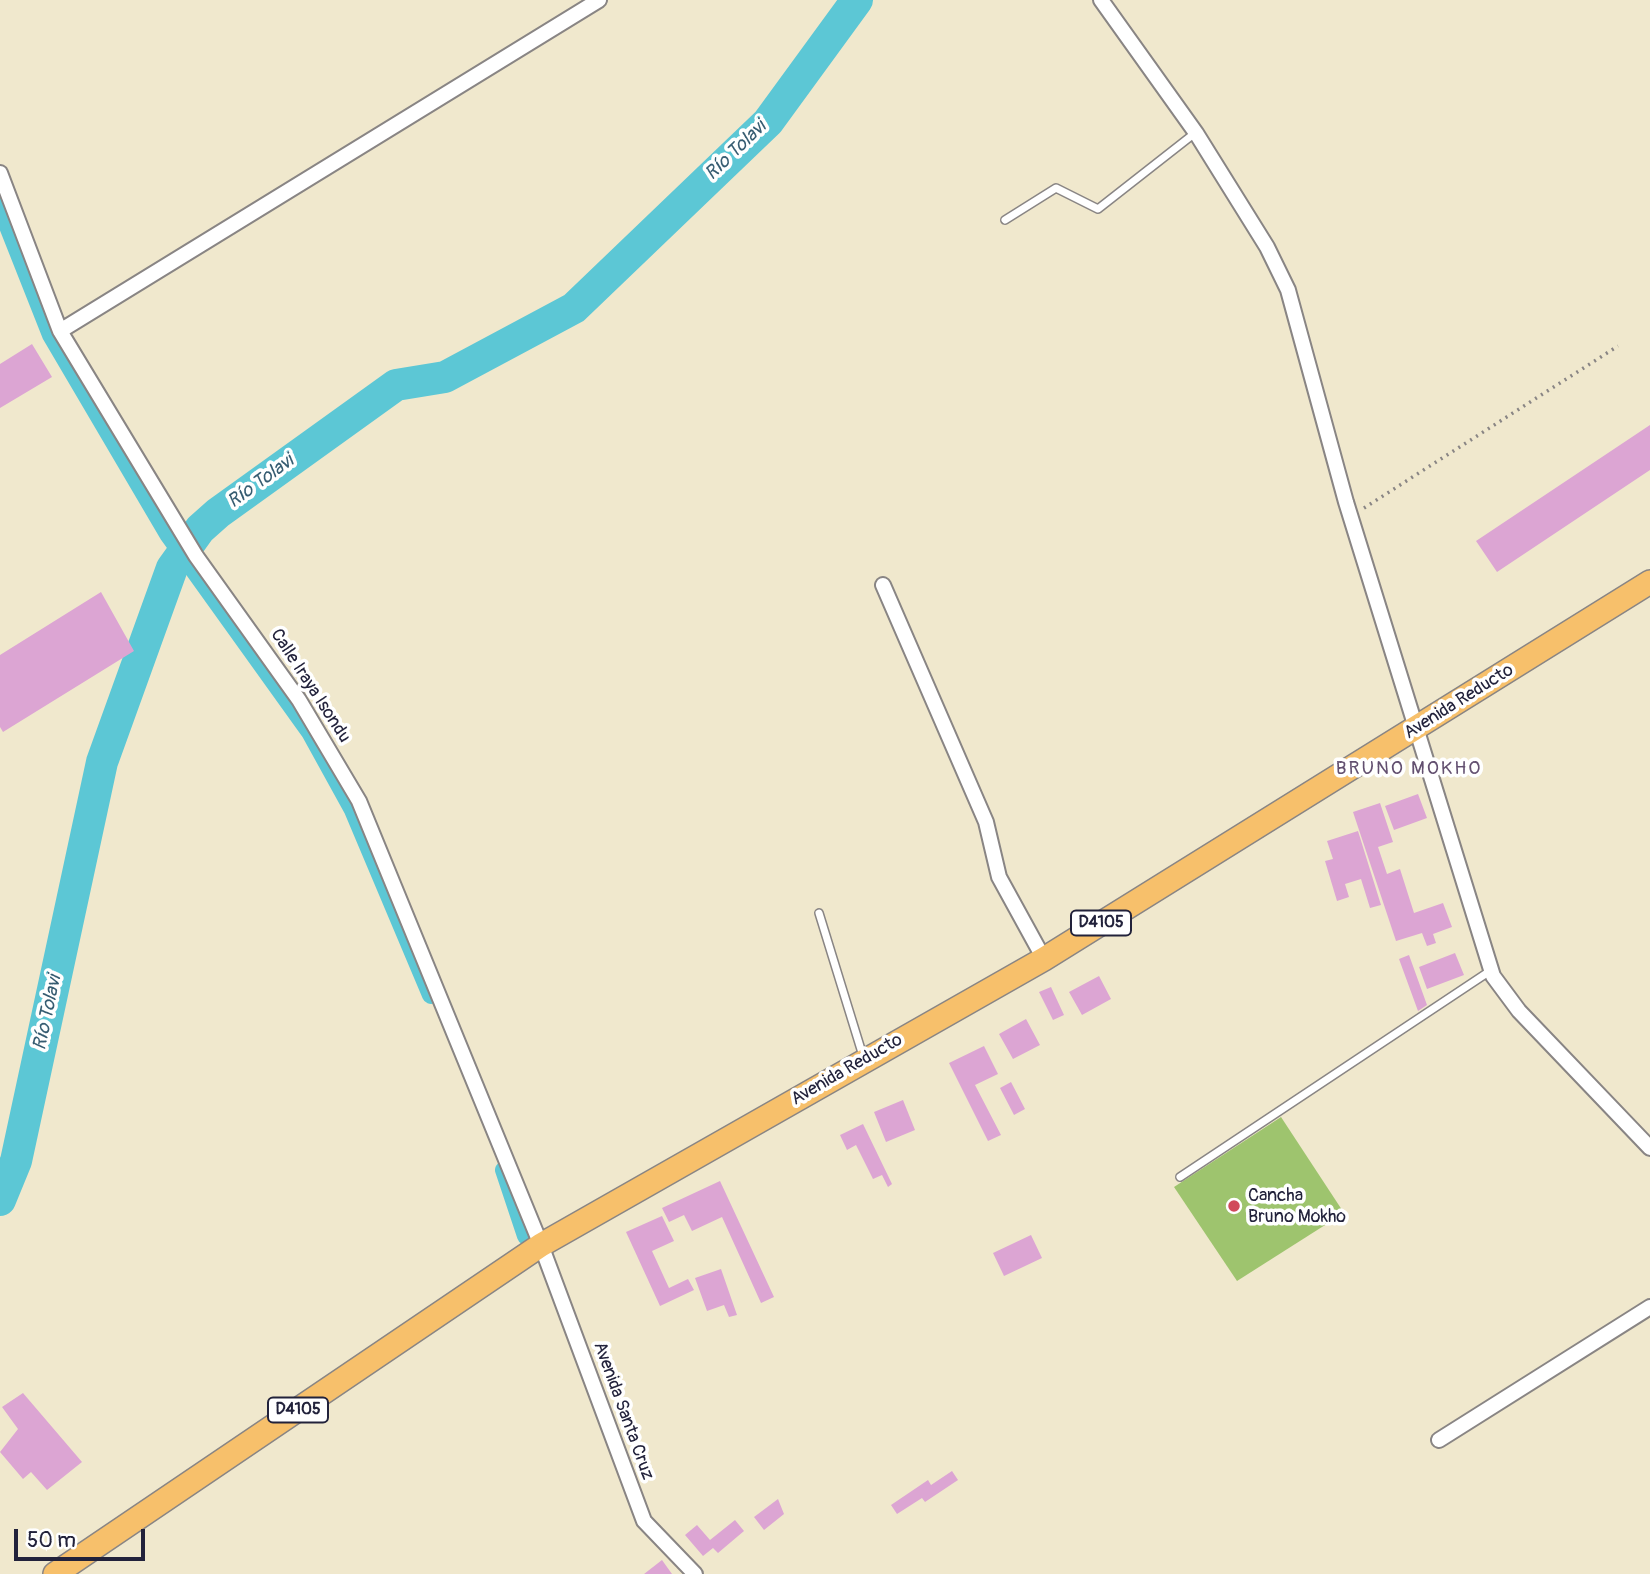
<!DOCTYPE html>
<html>
<head>
<meta charset="utf-8">
<style>
  body { margin:0 }
  #map { position:relative; width:1650px; height:1574px; overflow:hidden; background:#f0e8cd; font-family:Pangolin,sans-serif }
  canvas { display:block }
  .scale { position:absolute; left:14px; top:1529px; width:131px; height:32px; box-sizing:border-box; border:4px solid #22223b; border-top:0; padding-left:9px; font-size:21px; line-height:24px; white-space:nowrap; color:#22223b; -webkit-text-stroke:5px #fff; paint-order:stroke }
</style>
</head>
<body>
<div id="map">
<canvas width="1650" height="1574"></canvas>
<div class="scale">50 m</div>
</div>
<script>
const ctx = document.querySelector('canvas').getContext('2d');
ctx.lineJoin = 'round';
function paint(path, color) { ctx.fillStyle = color; ctx.fill(path, 'evenodd'); }
const shape = rows => new Path2D(rows.map(r => 'M' + r).join(''));
function strokePath(path, color, width, dash) { ctx.strokeStyle = color; ctx.lineWidth = width; ctx.lineCap = dash ? 'butt' : 'round'; ctx.setLineDash(dash || []); ctx.stroke(path); }
function label(font, color, halo, rows, align = 'center') {
  ctx.font = font + ' Pangolin,sans-serif'; ctx.lineWidth = 7; ctx.setLineDash([]); ctx.textBaseline = 'middle'; ctx.strokeStyle = halo; ctx.fillStyle = color; for (const [text, x, y, turn = 0] of rows) {
    ctx.save(); ctx.translate(x, y); ctx.rotate((+turn || 0) * Math.PI / 180); ctx.textAlign = isNaN(turn) ? turn : align; if (halo) ctx.strokeText(text, 0, 0); ctx.fillText(text, 0, 0); ctx.restore();
  }
}
paint(shape([
  [1281,1117,1344,1213,1237,1281,1174,1187]
]), '#9ec46e');
strokePath(shape([
  [0,206,51,335,168,534,310,732,353,810,431,995],
  [504,1170,526,1236]
]), '#5cc7d5', 18);
strokePath(shape([
  [0,1200,16,1161,102,762,172,568,200,529,218,513,396,385,445,377,574,308,768,122,857,0]
]), '#5cc7d5', 32);
paint(shape([
  [32,344,52,377,0,408,0,364],
  [1650,425,1650,470,1497,572,1476,541],
  [101,592,134,651,3,732,0,727,0,655],
  [1418,794,1427,818,1394,830,1385,806],
  [1380,803,1393,842,1378,847,1387,874,1400,869,1414,913,1443,903,1452,927,1433,934,1436,943,1427,946,1422,933,1396,941,1353,812],
  [1358,831,1381,905,1370,908,1361,879,1345,884,1349,897,1337,901,1325,861,1333,859,1327,841],
  [1455,953,1464,975,1427,989,1419,967],
  [1409,955,1427,1005,1418,1011,1399,959],
  [1099,976,1111,999,1082,1015,1069,992],
  [1051,987,1064,1015,1053,1020,1039,992],
  [1026,1019,1040,1045,1013,1059,999,1034],
  [984,1046,998,1074,975,1085,1001,1135,988,1141,949,1063],
  [1011,1082,1025,1109,1014,1115,1000,1088],
  [903,1100,915,1130,886,1142,874,1112],
  [863,1124,892,1184,888,1187,882,1175,873,1179,856,1145,847,1150,840,1135],
  [720,1181,774,1297,761,1303,722,1217,692,1231,684,1215,669,1222,662,1208],
  [662,1216,674,1241,652,1251,669,1288,688,1279,694,1290,660,1306,626,1232],
  [1031,1235,1042,1258,1004,1276,993,1253],
  [721,1269,737,1315,729,1317,724,1305,707,1311,695,1278],
  [23,1393,82,1462,47,1490,31,1472,23,1479,0,1452,18,1429,2,1407],
  [952,1471,958,1480,925,1502,922,1498,897,1514,891,1505,928,1480,931,1485],
  [778,1499,784,1514,764,1530,754,1517],
  [735,1520,744,1531,718,1553,713,1548,703,1556,685,1535,697,1525,710,1540],
  [662,1560,672,1574,644,1574]
]), '#dca5d3');
const service = shape([
  [1005,220,1056,188,1098,209,1195,133],
  [819,913,863,1056],
  [1180,1177,1490,971]
]);
const minor = shape([
  [1101,0,1196,133,1267,247,1288,290,1346,502,1493,976,1519,1011,1650,1148],
  [0,173,60,331,196,556,299,700,359,801,541,1245,644,1521,695,1574],
  [60,331,599,0],
  [883,585,986,822,999,877,1044,959],
  [1439,1440,1650,1307]
]);
const primary = shape([
  [55,1574,541,1245,1044,959,1650,582]
]);
strokePath(service, '#898584', 10);
strokePath(minor, '#898584', 18);
strokePath(primary, '#898584', 26);
strokePath(shape([
  [1364,508,1618,346]
]), '#898584', 3.5, [2, 5]);
strokePath(service, '#fff', 7);
strokePath(minor, '#fff', 14);
strokePath(primary, '#f7c06b', 23);
for (const [x, y, r, color] of [
  [1234,1206,7,"#d1495b"]
]) { const dot = new Path2D(); dot.arc(x, y, r, 0, 2 * Math.PI); ctx.fillStyle = color; ctx.fill(dot); strokePath(dot, '#fff', 2.5); }
for (const [x, y, w] of [
  [1101,923,60],
  [298,1410,60]
]) { const box = new Path2D(); box.roundRect(x - w / 2, y - 12.5, w, 25, 5); ctx.fillStyle = '#fff'; ctx.fill(box); strokePath(box, '#22223b', 2); }
label('bold 16px', '#22223b', null, [
  ["D4105",1101,923],
  ["D4105",298,1410]
]);
label('18px', '#22223b', '#fff', [
  ["Calle Iraya Isondu",310,686,57],
  ["Avenida Reducto",1459,702,-32],
  ["Avenida Reducto",847,1070,-30],
  ["Avenida Santa Cruz",623,1411,70]
]);
label('18px', '#22223b', '#fff', [
  ["Cancha",1248,1196],
  ["Bruno Mokho",1248,1217]
], 'left');
label('italic 19px', '#365c71', '#fff', [
  ["Río Tolavi",736,151,-44],
  ["Río Tolavi",261,482,-36],
  ["Río Tolavi",48,1013,-78]
]);
ctx.letterSpacing = '2px';
label('19px', '#635070', '#fff', [
  ["BRUNO MOKHO",1409,769]
]);
ctx.letterSpacing = '0px';
</script>
</body>
</html>
